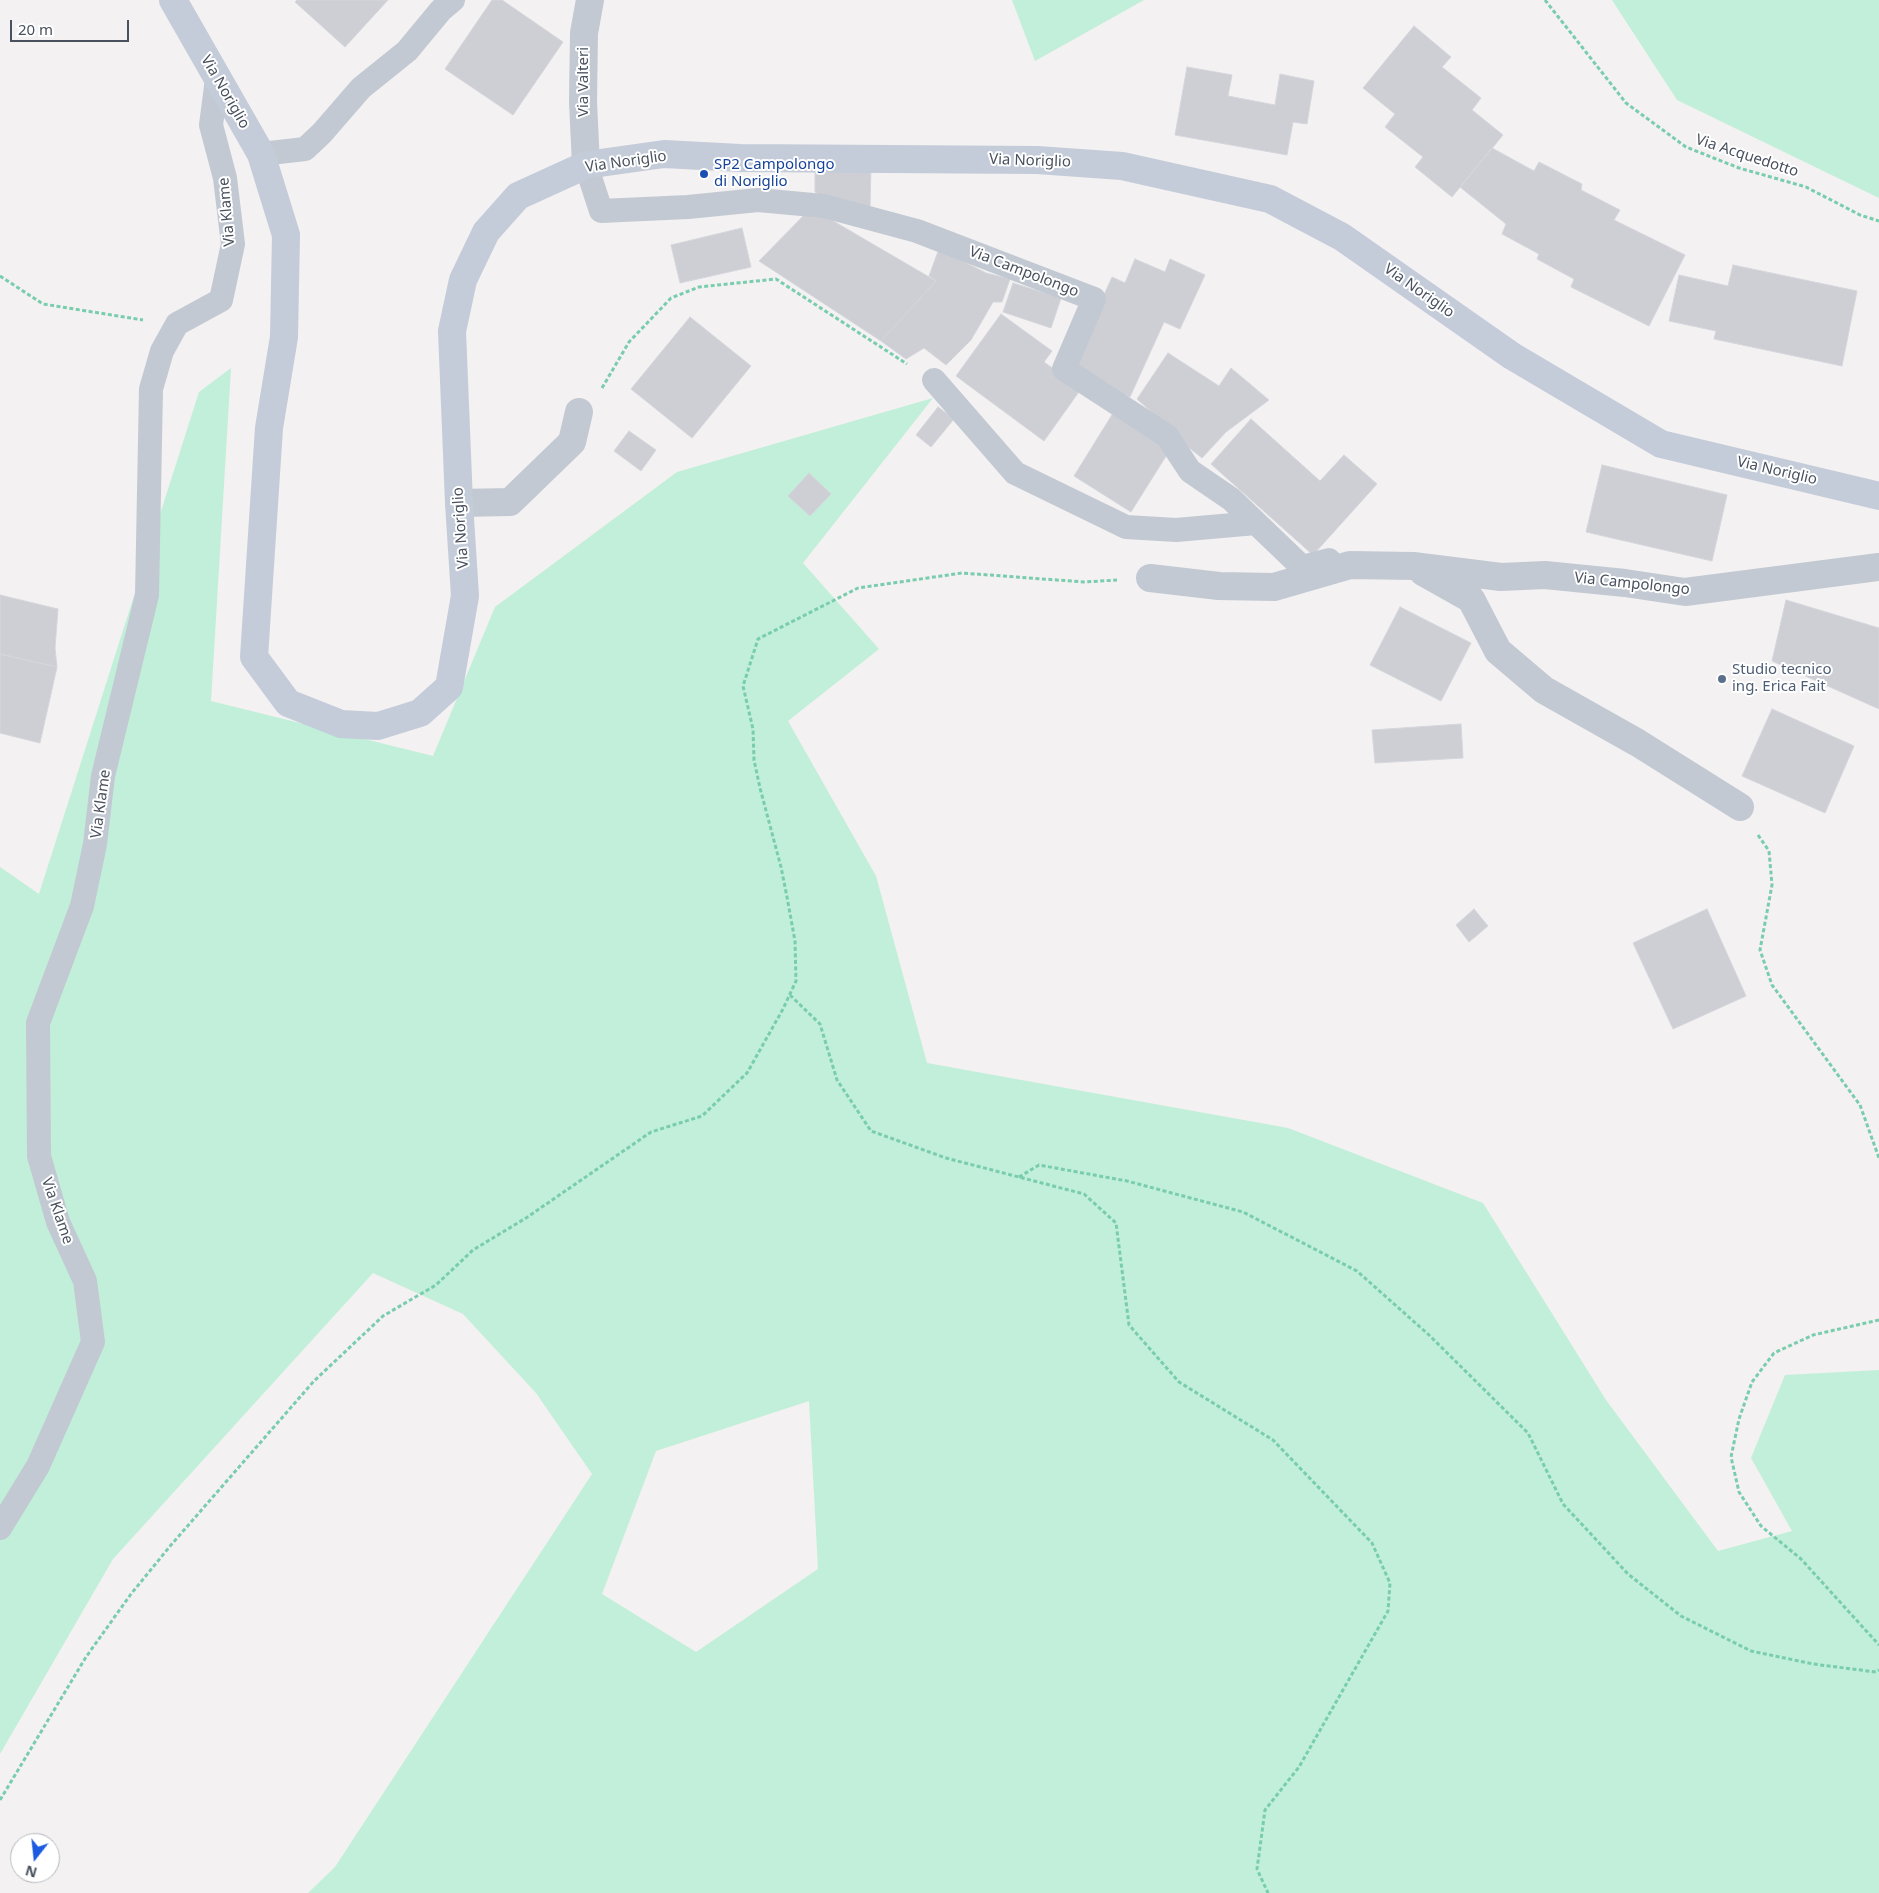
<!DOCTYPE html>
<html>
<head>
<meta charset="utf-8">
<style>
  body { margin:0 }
  #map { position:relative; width:1879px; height:1893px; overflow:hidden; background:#f3f1f1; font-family:"Noto Sans",sans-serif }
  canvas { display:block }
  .north { position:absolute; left:10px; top:1833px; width:50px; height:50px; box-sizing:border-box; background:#fff; border:1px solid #b6b9bf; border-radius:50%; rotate:196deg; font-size:14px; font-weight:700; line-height:20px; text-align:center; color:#49515e }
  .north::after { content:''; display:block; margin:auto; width:18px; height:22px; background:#1c5ae2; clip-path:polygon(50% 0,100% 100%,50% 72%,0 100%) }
  .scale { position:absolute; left:10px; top:20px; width:119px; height:22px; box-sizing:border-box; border:2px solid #49515e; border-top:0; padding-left:6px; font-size:15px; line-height:18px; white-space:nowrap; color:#49515e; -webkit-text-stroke:4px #fff; paint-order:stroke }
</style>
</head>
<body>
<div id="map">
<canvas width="1879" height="1893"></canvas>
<div class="north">N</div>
<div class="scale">20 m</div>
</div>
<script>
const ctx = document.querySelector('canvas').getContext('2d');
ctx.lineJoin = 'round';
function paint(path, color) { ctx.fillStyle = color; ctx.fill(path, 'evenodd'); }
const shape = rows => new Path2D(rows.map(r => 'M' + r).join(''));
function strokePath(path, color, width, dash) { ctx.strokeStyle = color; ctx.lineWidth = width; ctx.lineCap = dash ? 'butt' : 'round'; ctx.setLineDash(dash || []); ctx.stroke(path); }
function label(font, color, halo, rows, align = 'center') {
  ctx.font = font + ' "Noto Sans",sans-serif'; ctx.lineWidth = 4; ctx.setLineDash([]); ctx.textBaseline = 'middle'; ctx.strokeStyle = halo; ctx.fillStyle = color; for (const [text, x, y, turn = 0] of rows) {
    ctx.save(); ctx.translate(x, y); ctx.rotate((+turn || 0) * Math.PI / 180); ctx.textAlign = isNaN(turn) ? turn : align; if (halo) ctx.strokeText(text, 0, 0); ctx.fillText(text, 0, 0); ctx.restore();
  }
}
paint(shape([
  [1012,0,1144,0,1035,61],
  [1612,0,1879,0,1879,198,1677,100],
  [231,368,211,701,433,756,495,607,677,472,933,398,803,563,879,649,788,721,876,876,927,1063,1288,1128,1483,1203,1606,1400,1718,1551,1792,1531,1751,1458,1785,1375,1879,1370,1879,1893,308,1893,335,1867,592,1474,536,1393,463,1314,373,1273,113,1559,0,1754,0,867,39,894,199,392],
  [809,1401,818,1569,696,1652,602,1594,656,1451]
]), '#c1efd9');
const building = shape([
  [297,0,388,0,345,47,295,2,297,0],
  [492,0,502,0,563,42,513,115,445,69,492,0],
  [1414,26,1451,57,1442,67,1481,98,1472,110,1503,135,1452,197,1415,167,1423,157,1385,127,1395,114,1363,88,1414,26],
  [1187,67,1232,75,1228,96,1275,105,1280,74,1314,81,1307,124,1293,122,1287,155,1175,135,1187,67],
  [1492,148,1534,171,1539,162,1582,184,1581,190,1620,210,1614,220,1685,255,1649,326,1571,287,1574,279,1537,259,1539,254,1502,234,1506,224,1460,187,1492,148],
  [815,166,871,166,870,208,840,208,815,192,815,166],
  [811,208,936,281,881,341,759,261,811,208],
  [742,228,751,267,680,283,671,245,742,228],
  [939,249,986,273,1010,279,1002,302,993,302,971,340,946,365,924,348,906,359,881,341,936,281,929,276,939,249],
  [1135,259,1165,272,1170,259,1205,275,1180,329,1164,322,1130,397,1071,369,1112,277,1125,283,1135,259],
  [1733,265,1857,291,1842,366,1714,339,1716,331,1669,321,1679,275,1728,286,1733,265],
  [1013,283,1061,298,1051,328,1003,312,1013,283],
  [1001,314,1052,351,1044,362,1081,389,1044,441,956,376,1001,314],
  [690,317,751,366,692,438,631,389,690,317],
  [1168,353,1219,386,1231,368,1269,400,1226,432,1202,458,1154,420,1156,416,1137,399,1168,353],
  [938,407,954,419,931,447,916,435,938,407],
  [1115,410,1173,445,1131,512,1074,476,1115,410],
  [1251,419,1320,481,1344,455,1377,484,1313,555,1211,464,1251,419],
  [629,431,656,450,641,471,614,451,629,431],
  [1602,465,1727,495,1712,561,1586,532,1602,465],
  [809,473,831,494,810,516,788,496,809,473],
  [0,595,58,609,55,648,57,667,0,654,0,595],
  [1786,600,1879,628,1879,709,1772,661,1786,600],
  [1400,607,1471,643,1441,701,1370,665,1400,607],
  [0,654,57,667,40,743,0,733,0,654],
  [1772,709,1854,746,1825,813,1742,776,1772,709],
  [1461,724,1463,758,1375,763,1372,730,1461,724],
  [1474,909,1488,926,1469,942,1456,925,1474,909],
  [1707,909,1746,996,1673,1029,1633,943,1707,909]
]);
paint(building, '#cecfd5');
strokePath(building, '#d5d6dc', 1);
strokePath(shape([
  [1545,0,1626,103,1686,147,1739,168,1806,187,1860,215,1879,221],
  [0,276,43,304,143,320],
  [602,388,629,342,671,298,699,287,776,279,907,364],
  [1758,835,1769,851,1772,885,1760,950,1772,985,1860,1105,1879,1158],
  [790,995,820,1024,837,1080,871,1131,946,1158,1084,1194,1116,1223,1129,1325,1179,1382,1273,1440,1372,1543,1390,1583,1388,1611,1299,1767,1265,1810,1257,1869,1268,1893],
  [1019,1177,1039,1165,1127,1181,1243,1212,1357,1271,1429,1335,1528,1433,1563,1504,1628,1574,1681,1616,1751,1651,1813,1664,1876,1672,1879,1670],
  [1879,1320,1813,1335,1774,1353,1752,1382,1739,1419,1731,1457,1739,1492,1761,1526,1801,1559,1879,1645],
  [0,1800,86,1657,131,1594,171,1545,314,1381,383,1316,436,1285,473,1250,526,1218,651,1132,702,1116,747,1073,783,1009,796,981,795,941,787,897,781,867,760,788,754,760,753,729,743,686,758,639,858,588,962,573,1084,582,1117,580]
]), '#79cdae', 3, [4, 2.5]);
strokePath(shape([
  [261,154,305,149,322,133,361,88,407,51,441,10,453,0],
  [586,165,601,211,688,207,758,200,824,206,917,231,1094,299,1064,369,1167,436,1190,471,1231,499,1302,567,1329,560],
  [934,380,1015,473,1126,527,1176,530,1256,523],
  [0,1528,38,1466,93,1342,85,1281,58,1222,39,1156,38,1023,82,906,95,844,103,776,147,595,151,389,162,351,177,324,221,300,233,244,225,178,211,125,217,79]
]), '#c2c9d2', 24);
strokePath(shape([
  [586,165,583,102,584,33,590,0],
  [459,503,510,502,572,442,579,412],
  [1423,572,1471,599,1498,651,1544,690,1638,743,1740,807],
  [1150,578,1219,586,1274,587,1350,565,1413,566,1501,577,1545,575,1625,583,1685,592,1879,567]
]), '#c2c9d2', 28);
strokePath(shape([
  [173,0,261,154,286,235,284,337,269,428,254,657,288,703,341,724,378,726,420,713,449,687,465,596,459,503,452,331,463,280,486,232,518,196,586,165,664,154,740,158,1037,160,1122,166,1270,199,1342,237,1512,356,1661,444,1879,496]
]), '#c4cbd9', 28);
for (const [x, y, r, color] of [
  [704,174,5,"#1a4fb4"],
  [1722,679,5,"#5c6f8a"]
]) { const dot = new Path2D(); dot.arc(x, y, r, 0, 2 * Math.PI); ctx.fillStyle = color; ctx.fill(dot); strokePath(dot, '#fff', 2); }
label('15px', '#49515e', '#fff', [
  ["Via Valteri",584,82,-90],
  ["Via Noriglio",225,92,60],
  ["Via Acquedotto",1747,156,18],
  ["Via Noriglio",1030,161,2],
  ["Via Noriglio",626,162,-8],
  ["Via Klame",227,212,-95],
  ["Via Campolongo",1024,272,21],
  ["Via Noriglio",1419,291,35],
  ["Via Noriglio",1777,471,13],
  ["Via Noriglio",461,528,-94],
  ["Via Campolongo",1632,584,6],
  ["Via Klame",101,804,-82],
  ["Via Klame",57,1211,71]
]);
label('15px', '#164399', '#fff', [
  ["SP2 Campolongo",714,165],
  ["di Noriglio",714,182]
], 'left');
label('15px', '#4e5e75', '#fff', [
  ["Studio tecnico",1732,670],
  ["ing. Erica Fait",1732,687]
], 'left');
</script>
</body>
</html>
